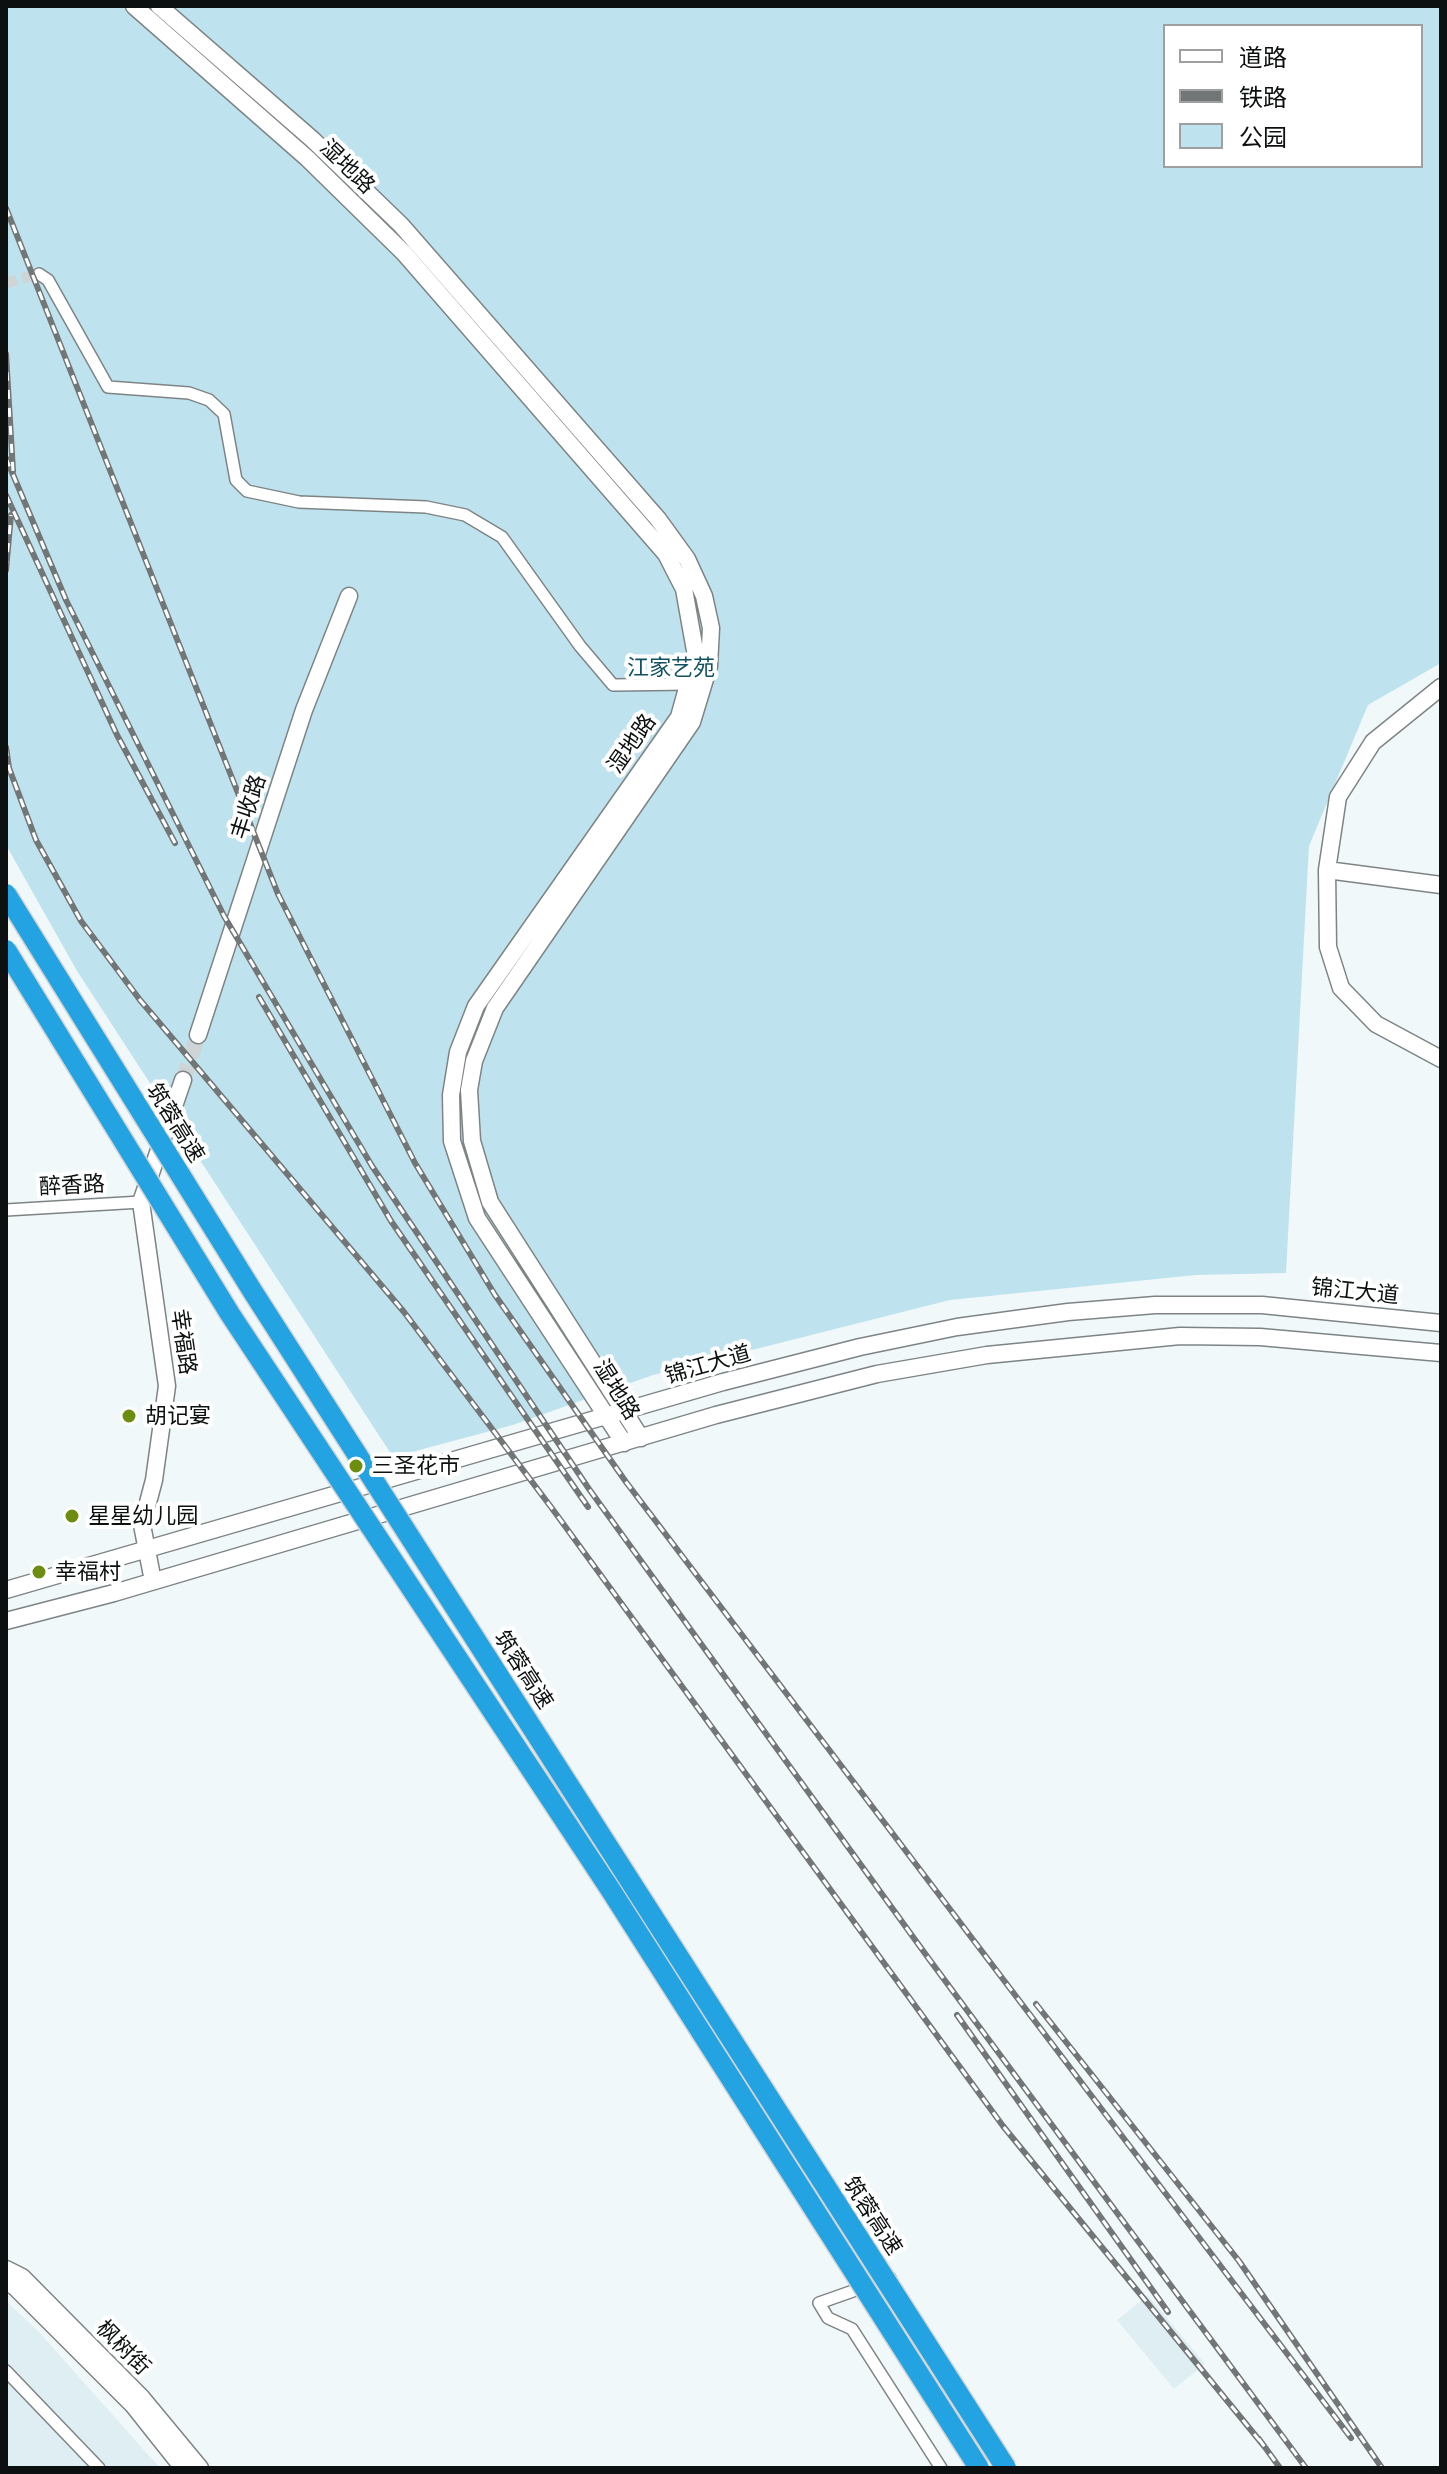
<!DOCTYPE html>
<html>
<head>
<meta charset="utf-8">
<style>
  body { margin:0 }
  #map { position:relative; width:1447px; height:2474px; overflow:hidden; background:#f1f8fa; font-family:"Alegreya Sans","Noto Sans SC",sans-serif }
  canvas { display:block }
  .frame { position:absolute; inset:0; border:8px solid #0d1010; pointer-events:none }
  .legend { position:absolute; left:1163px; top:24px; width:260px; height:144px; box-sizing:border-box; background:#fff; border:2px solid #9e9f9f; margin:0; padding:10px 14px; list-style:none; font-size:24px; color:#0d1010 }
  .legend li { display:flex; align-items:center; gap:16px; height:40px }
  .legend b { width:40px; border:2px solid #9e9f9f }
</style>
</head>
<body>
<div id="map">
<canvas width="1447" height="2474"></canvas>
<div class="frame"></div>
<ul class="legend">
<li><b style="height:10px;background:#fff"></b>道路</li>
<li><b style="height:10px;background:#727677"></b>铁路</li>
<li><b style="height:22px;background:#bfe3ee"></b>公园</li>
</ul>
</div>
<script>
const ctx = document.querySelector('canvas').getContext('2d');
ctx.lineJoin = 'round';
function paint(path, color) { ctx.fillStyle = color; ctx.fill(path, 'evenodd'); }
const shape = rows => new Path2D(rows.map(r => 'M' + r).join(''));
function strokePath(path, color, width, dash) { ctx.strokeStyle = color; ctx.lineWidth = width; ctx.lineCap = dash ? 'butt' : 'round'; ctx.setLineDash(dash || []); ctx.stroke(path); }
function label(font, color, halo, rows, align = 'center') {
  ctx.font = font + ' "Alegreya Sans","Noto Sans SC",sans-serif'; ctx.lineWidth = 8; ctx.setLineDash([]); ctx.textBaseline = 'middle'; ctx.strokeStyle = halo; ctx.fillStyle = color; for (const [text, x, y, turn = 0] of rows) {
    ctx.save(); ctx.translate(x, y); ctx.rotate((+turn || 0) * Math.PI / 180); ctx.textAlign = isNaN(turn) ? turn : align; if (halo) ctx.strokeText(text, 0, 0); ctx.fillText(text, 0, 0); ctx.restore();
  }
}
paint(shape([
  [1148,2295,1205,2364,1174,2389,1117,2320],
  [6,2301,39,2332,160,2468,6,2468]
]), '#dfeef3');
paint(shape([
  [6,6,1441,6,1441,663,1368,705,1309,846,1286,1273,1196,1275,950,1300,653,1375,513,1425,393,1457,77,971,6,845],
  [1165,26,1421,26,1421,166,1165,166]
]), '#bfe3ee');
strokePath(shape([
  [6,283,39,274]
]), '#cfd5d7', 11, [11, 5.5]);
strokePath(shape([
  [183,1080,198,1035]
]), '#cfd5d7', 16, [16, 8]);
const street = shape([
  [39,274,48,280,108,387,189,393,209,400,224,414,236,480,247,491,299,502,426,507,465,515,502,537,580,646,613,685,690,684],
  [6,1210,141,1202],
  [890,2278,819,2303,828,2318,852,2329,941,2468],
  [6,2371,99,2468]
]);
const secondary = shape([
  [134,6,307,158,404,253,666,554,684,589,696,656,679,717,476,1006,458,1052,451,1095,452,1141,477,1218,624,1443],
  [159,6,313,140,401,225,658,519,687,559,704,596,711,628,709,666,692,722,495,1008,474,1061,469,1090,472,1141,490,1202,641,1438],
  [1441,687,1373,742,1338,797,1327,870,1328,947,1341,988,1376,1024,1441,1059],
  [1327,870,1441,885],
  [198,1035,304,710,349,596],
  [153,1581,142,1525,154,1480,167,1386,141,1202,183,1080],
  [6,1590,723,1382,860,1347,957,1327,1068,1312,1155,1305,1262,1305,1441,1323],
  [6,1621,114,1593,716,1415,877,1374,987,1355,1180,1336,1260,1337,1441,1353],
  [6,2269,22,2277,142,2398,200,2468],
  [6,2282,15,2287,133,2405,183,2468]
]);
strokePath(street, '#7e8485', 14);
strokePath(secondary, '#7e8485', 19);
strokePath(street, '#fff', 11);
strokePath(secondary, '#fff', 16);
const rail = shape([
  [6,208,278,894,415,1163,495,1295,626,1482,1351,2438],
  [6,354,13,471],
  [6,458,66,600,224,916,372,1166,589,1489,929,1959,1306,2468],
  [6,495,117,735,175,843],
  [6,570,11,515],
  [6,747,9,768,36,840,81,921,140,1000,404,1312,551,1507,1003,2126,1264,2446],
  [259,997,391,1221,588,1507],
  [1036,2004,1239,2261,1382,2468],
  [957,2015,1168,2312],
  [1259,2439,1280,2468]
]);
strokePath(rail, '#727677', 6);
strokePath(rail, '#fff', 3, [9]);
const highwayBridge = shape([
  [6,894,253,1292,1006,2468],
  [6,950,230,1314,610,1889,979,2468]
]);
strokePath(highwayBridge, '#d3d4d4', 23, []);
strokePath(highwayBridge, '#24a3e2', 20);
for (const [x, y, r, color] of [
  [129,1416,8,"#6d8d10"],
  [356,1466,8,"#6d8d10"],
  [72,1516,8,"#6d8d10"],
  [39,1572,8,"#6d8d10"]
]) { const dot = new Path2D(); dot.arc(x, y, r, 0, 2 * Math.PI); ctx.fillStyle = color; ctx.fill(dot); strokePath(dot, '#fff', 3); }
label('22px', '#0d1010', '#fff', [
  ["湿地路",347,167,44],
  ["湿地路",632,744,-55],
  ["丰收路",249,807,-72],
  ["筑蓉高速",175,1123,58],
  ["醉香路",72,1186,-3],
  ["锦江大道",1355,1292,6],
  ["幸福路",183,1342,82],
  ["锦江大道",708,1365,-16],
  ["湿地路",616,1390,58],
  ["筑蓉高速",523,1670,57],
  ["筑蓉高速",872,2216,57],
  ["枫树街",123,2348,45]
]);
label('22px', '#10505f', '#fff', [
  ["江家艺苑",671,668]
]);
label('22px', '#0d1010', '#fff', [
  ["胡记宴",145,1416],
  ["三圣花市",372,1466],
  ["星星幼儿园",88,1516],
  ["幸福村",55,1572]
], 'left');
</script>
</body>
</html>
